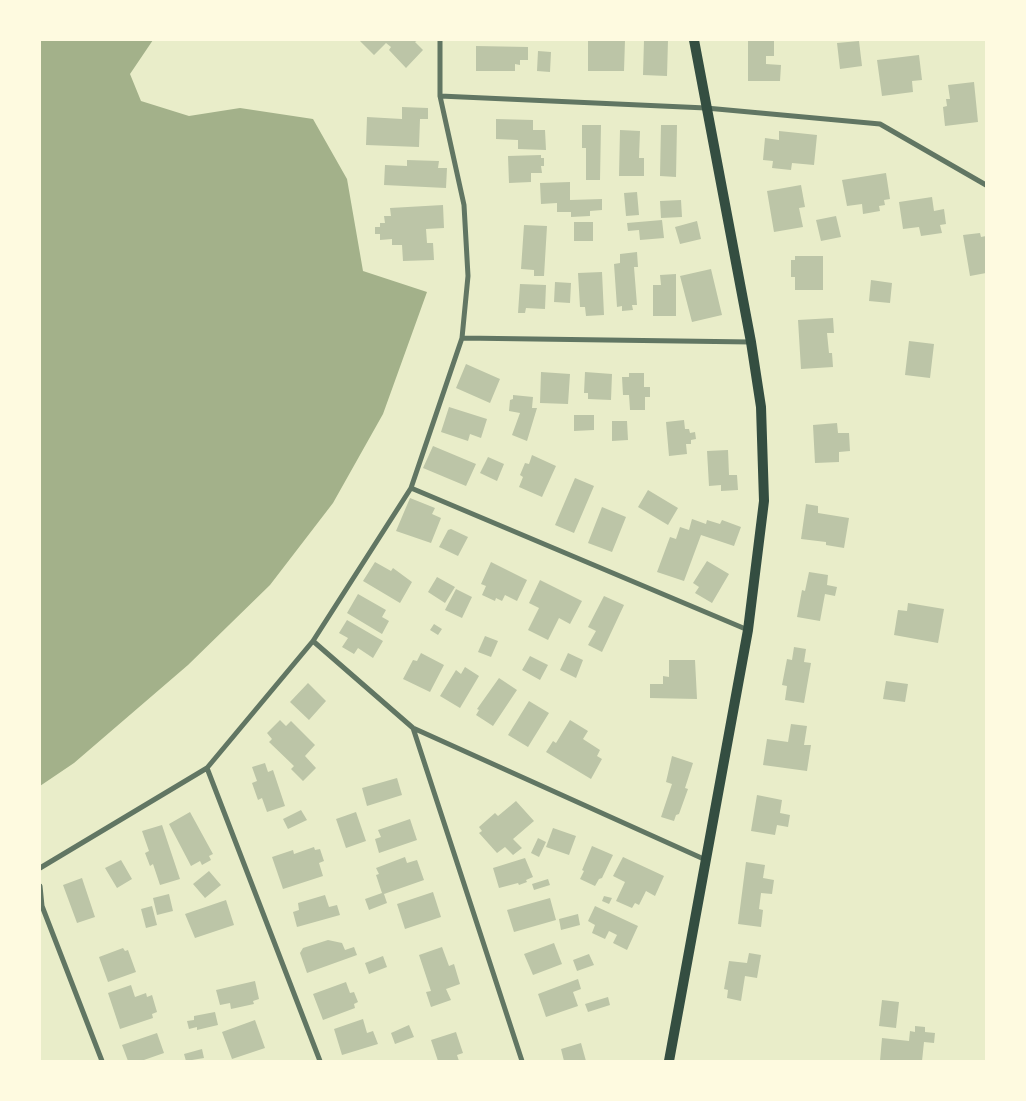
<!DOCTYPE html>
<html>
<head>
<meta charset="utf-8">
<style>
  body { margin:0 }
  #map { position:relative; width:1026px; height:1101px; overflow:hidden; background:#e9edc9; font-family:Karla,sans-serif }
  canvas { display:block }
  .frame { position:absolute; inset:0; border:41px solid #fefae0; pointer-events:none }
</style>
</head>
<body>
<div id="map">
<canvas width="1026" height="1101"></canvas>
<div class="frame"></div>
</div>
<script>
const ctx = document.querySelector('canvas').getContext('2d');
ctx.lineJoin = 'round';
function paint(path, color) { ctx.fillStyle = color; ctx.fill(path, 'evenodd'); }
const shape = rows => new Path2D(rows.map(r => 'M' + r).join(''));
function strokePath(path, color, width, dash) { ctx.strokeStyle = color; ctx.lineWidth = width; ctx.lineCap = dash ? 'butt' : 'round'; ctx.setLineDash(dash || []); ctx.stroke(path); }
paint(shape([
  [40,40,153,40,130,74,141,101,189,116,240,108,313,119,347,179,363,271,427,292,383,414,333,503,270,585,188,665,74,763,40,786]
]), '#a3b18a');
paint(shape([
  [359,40,418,40,415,42,423,50,406,68,389,50,391,47,386,43,374,55],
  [625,40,624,71,588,71,588,41],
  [644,40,668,40,667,76,643,75],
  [748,40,774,40,774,56,766,56,766,64,781,65,780,81,748,81],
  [859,41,862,66,840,69,837,43],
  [476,46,528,47,528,60,520,60,520,65,515,64,515,71,476,71],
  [538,51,551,52,550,72,537,71],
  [919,55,922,80,912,81,913,92,882,96,877,60],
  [974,82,978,122,945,126,943,107,947,106,946,99,950,99,948,85],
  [402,107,428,108,428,119,420,119,419,147,366,145,367,117,402,119],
  [496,119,533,120,533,130,545,130,546,150,518,149,518,140,496,139],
  [582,125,601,125,600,180,586,180,586,148,582,148],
  [661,125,677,125,676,177,660,176],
  [620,130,640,131,639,158,644,158,644,176,619,176],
  [779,131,817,135,814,165,792,163,791,170,772,168,773,161,763,160,765,138,779,140],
  [541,155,541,158,544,158,544,166,541,166,542,173,531,173,531,182,509,183,508,156],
  [407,160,439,161,438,168,447,168,446,188,384,185,385,165,407,166],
  [886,173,890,199,884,200,885,205,879,206,880,211,863,214,862,204,847,206,842,180],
  [570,182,570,200,602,199,602,210,590,211,590,216,571,217,571,212,557,212,557,203,541,204,540,183],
  [801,185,805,207,799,208,803,227,774,232,767,191],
  [637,192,639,215,626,216,624,193],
  [932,197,934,211,944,209,946,224,940,225,942,233,921,236,919,227,903,229,899,202],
  [681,200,682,217,661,218,660,201],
  [443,205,444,228,426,229,427,243,433,243,434,260,403,261,402,245,392,245,392,239,380,240,380,234,375,234,375,227,380,227,380,223,385,223,384,216,391,216,390,208],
  [836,216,841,237,821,241,816,220],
  [662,220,664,238,640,240,639,230,628,231,627,223],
  [697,221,701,239,680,244,675,227],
  [574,222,593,222,593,241,574,241],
  [524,225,547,226,544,276,534,276,534,270,521,269],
  [980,233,981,237,986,236,986,273,970,276,963,235],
  [637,252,638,267,634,267,637,305,632,305,633,310,622,311,622,306,617,307,614,264,620,263,620,254],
  [795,256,823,256,823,290,795,290,795,277,791,277,791,260,795,260],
  [711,269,722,315,692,322,680,276],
  [602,272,604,315,586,316,585,307,580,307,578,273],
  [676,274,676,316,653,316,653,285,661,285,660,275],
  [871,280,892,283,890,303,869,301],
  [555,282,571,283,570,303,554,302],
  [520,284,546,285,545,309,526,308,525,313,518,313],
  [833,318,834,333,827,333,829,353,832,353,833,367,801,369,798,320],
  [909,341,934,344,930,378,905,375],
  [466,364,500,379,490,403,456,388],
  [541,372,570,374,568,404,540,403],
  [585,372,612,374,611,400,588,399,588,393,584,393],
  [629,373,644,373,644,387,650,387,650,397,645,397,645,410,630,410,629,395,623,395,622,377,629,377],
  [513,395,533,397,532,408,537,408,527,441,512,435,520,413,509,411,510,400,513,399],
  [449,407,487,419,481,438,470,434,468,441,441,432],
  [574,415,594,415,594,430,574,431],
  [684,420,685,429,689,429,690,433,695,432,696,439,691,440,691,444,686,444,687,454,669,456,666,422],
  [612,421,627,421,628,440,612,441],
  [837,423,838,433,849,433,850,451,839,452,839,462,815,463,813,425],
  [433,446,476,464,466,486,423,468],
  [728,450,729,475,737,475,738,490,721,491,721,485,709,486,707,451],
  [532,455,556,466,542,497,519,487,523,477,520,475,525,463,529,464],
  [488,457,504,464,497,481,480,473],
  [575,478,594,486,574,533,555,525],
  [648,490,678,508,668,525,638,507],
  [410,498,435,508,432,514,441,518,431,543,396,531],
  [806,504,818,506,818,513,849,518,844,548,826,545,826,542,801,539],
  [602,507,626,517,612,552,588,543],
  [692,519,706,524,707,520,720,524,722,520,741,527,734,546,701,535,684,581,657,572,670,537,676,539,680,527,689,530],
  [451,529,468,537,458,556,439,547,448,530],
  [707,561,729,574,712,603,695,593,699,587,693,583],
  [375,562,391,571,393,568,412,582,400,603,363,581],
  [491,562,527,580,517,601,505,595,502,601,496,598,495,601,482,595,486,586,481,584],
  [809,572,828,575,827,585,837,587,835,596,825,594,820,621,797,617,802,590,805,591],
  [437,577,455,587,445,603,428,592],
  [540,580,582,601,570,624,559,618,548,640,528,630,539,608,529,603],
  [456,589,472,597,462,618,445,610],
  [358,594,386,610,382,617,389,621,382,634,347,613],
  [604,596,624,605,602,652,588,645,596,631,588,627],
  [908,603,944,609,938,643,894,635,898,610,907,611],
  [347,620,383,641,373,658,358,648,354,654,342,647,348,638,339,633],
  [434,624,442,629,438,635,430,630],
  [485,636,498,641,491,657,478,652],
  [794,647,806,649,804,662,811,663,804,703,785,700,787,686,782,685,787,659,792,660],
  [421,653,444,665,430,692,403,679,413,660,417,661],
  [568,653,583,660,576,678,560,670],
  [530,656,548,665,540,680,522,670],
  [669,660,695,660,697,699,650,698,650,684,663,684,663,676,669,677],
  [465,667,479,676,460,708,440,696,456,670,461,674],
  [499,678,517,690,493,726,476,715,479,710,477,709],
  [886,681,908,684,905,702,883,699],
  [308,683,326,701,309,720,290,702],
  [529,701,549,713,528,747,508,735],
  [280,720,286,726,291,721,315,745,305,756,316,768,303,781,291,769,294,766,269,742,272,739,267,733],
  [570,720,588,731,583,739,600,750,597,756,602,759,591,779,546,752,553,741,556,743],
  [791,724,807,726,804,745,811,745,807,771,763,765,767,739,788,742],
  [672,756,693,763,685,788,688,789,679,814,676,815,674,821,661,817,672,784,666,782],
  [265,763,268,772,273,770,285,806,267,812,262,798,258,800,252,783,257,781,252,767],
  [397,778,402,795,367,806,362,788],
  [757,795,782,800,780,813,790,815,788,827,777,825,775,835,751,831],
  [516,801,534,821,513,839,522,848,513,855,505,847,497,853,479,833,482,831,479,827,495,813,498,816],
  [301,810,307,820,288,829,283,819],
  [190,812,213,854,209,856,211,860,202,865,200,861,191,866,169,824],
  [356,812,366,841,346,848,336,819],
  [410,819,417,840,379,853,375,839,381,837,378,830],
  [162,825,180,879,160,885,153,864,150,866,145,853,149,851,142,831],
  [553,828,576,836,569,855,546,847],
  [538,838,546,842,539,857,531,853],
  [592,846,613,855,602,878,599,879,595,886,580,879,584,871,582,870],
  [314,847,315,850,320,849,324,861,319,863,323,876,283,889,272,857,293,850,294,854],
  [405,857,407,863,417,860,424,880,384,894,387,903,369,910,365,899,382,893,376,875,379,874,376,868],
  [623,857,664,876,655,896,646,891,639,905,635,903,632,908,616,901,625,882,613,876],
  [525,858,533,877,526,880,527,882,519,885,518,883,499,888,493,868],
  [121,860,132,879,117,888,105,868],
  [746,862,765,865,763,878,774,880,772,894,761,893,759,909,763,910,761,927,738,924],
  [209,871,221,885,205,898,193,884],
  [82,878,95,917,77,923,63,885],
  [548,879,550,885,534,890,532,884],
  [433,892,441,917,405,929,397,904],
  [169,894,173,911,157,915,153,898],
  [325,895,329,907,337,905,340,915,297,927,293,912,299,910,298,903],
  [604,896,612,898,609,904,602,901],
  [550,898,556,920,514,932,507,910],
  [226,900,234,925,195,938,185,914],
  [152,906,157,925,146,928,141,909],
  [595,906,638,926,627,950,613,943,617,935,609,931,605,939,592,933,595,925,588,921],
  [578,914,580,925,561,930,559,919],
  [328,940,342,943,345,950,354,947,357,955,307,973,300,953,303,948],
  [554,943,562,964,533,975,524,954],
  [442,947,449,966,454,964,460,984,446,989,451,1000,431,1007,426,992,431,991,419,955],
  [123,948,125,951,128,950,136,972,108,982,99,957],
  [749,953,761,955,757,978,745,976,741,1001,727,998,728,990,724,989,729,961,747,963],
  [589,954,594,965,577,971,573,960],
  [383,956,387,967,369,974,365,963],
  [578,979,581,989,573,992,578,1006,546,1017,538,994],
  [255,981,259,999,253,1001,254,1004,231,1009,230,1003,220,1005,216,990],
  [346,982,350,993,354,992,358,1002,354,1004,355,1008,323,1020,313,994],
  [131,985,135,997,146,993,147,997,152,995,157,1012,152,1014,153,1018,120,1029,108,993],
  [608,997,610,1005,588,1012,585,1004],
  [882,1000,899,1002,896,1028,879,1026],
  [215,1012,218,1025,197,1030,197,1027,189,1029,187,1021,194,1020,194,1016],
  [363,1019,367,1033,373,1031,378,1044,342,1055,334,1029],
  [255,1020,265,1048,232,1059,222,1032],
  [409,1025,414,1037,395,1044,391,1033],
  [915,1026,925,1027,925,1032,935,1033,934,1043,924,1042,922,1061,880,1061,882,1038,909,1041,910,1031,915,1032],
  [456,1032,463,1053,457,1055,459,1061,438,1061,431,1040],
  [157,1033,164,1053,141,1061,128,1061,122,1045],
  [581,1043,586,1061,564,1061,561,1049],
  [202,1049,204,1058,186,1061,184,1054]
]), '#bcc5a7');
strokePath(shape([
  [440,96,706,108,880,124,986,185],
  [462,338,751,342],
  [411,488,748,630],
  [313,641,413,728,706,860],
  [413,728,522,1061],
  [207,768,320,1061],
  [40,868,207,768,313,641,411,488,462,338,468,276,464,205,440,96,440,40],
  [40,886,42,906,102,1061]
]), '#617663', 5);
strokePath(shape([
  [669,1061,748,630,764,501,761,407,751,342,694,40]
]), '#344e41', 10);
</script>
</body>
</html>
